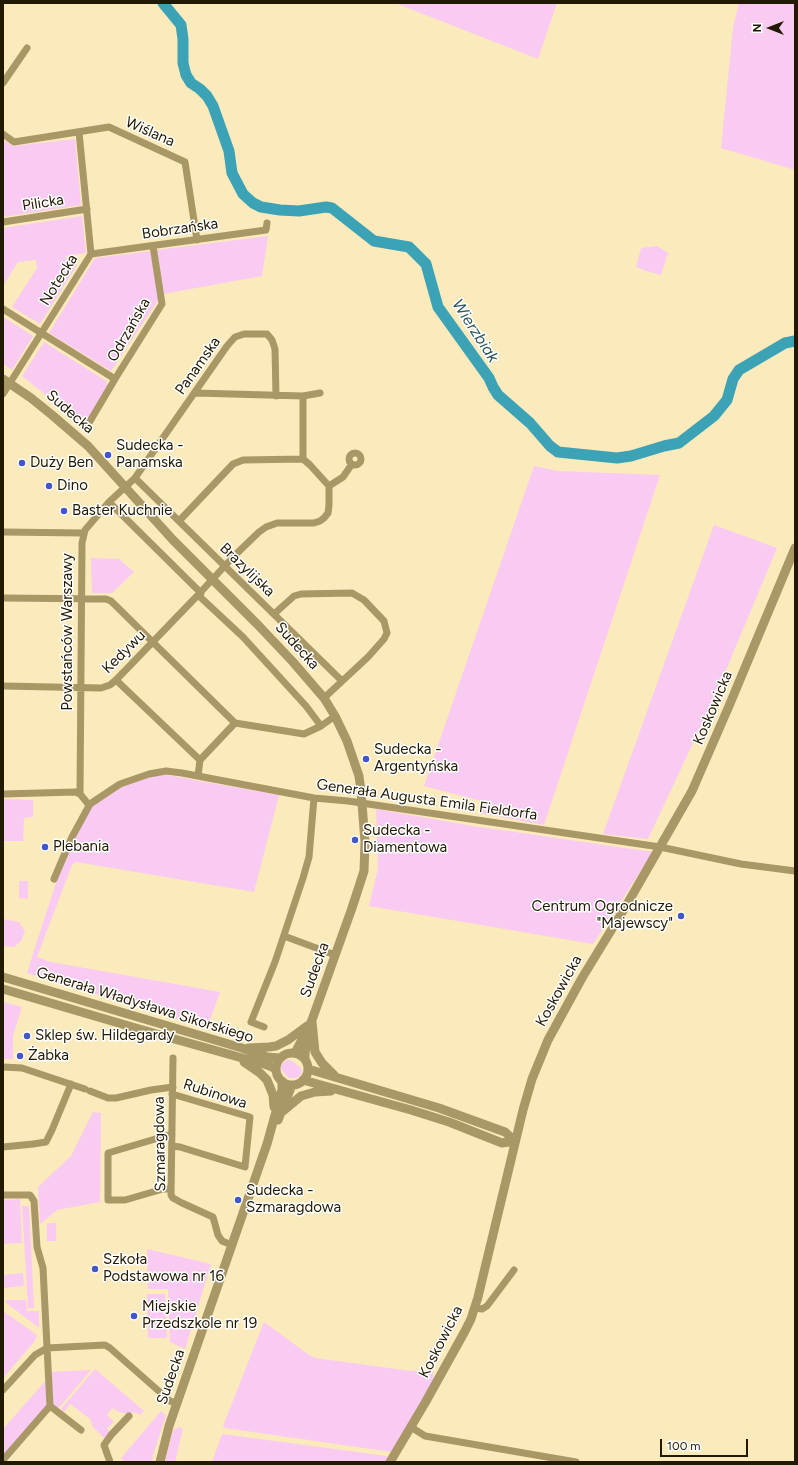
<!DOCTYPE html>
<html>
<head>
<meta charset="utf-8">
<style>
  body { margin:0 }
  #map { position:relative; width:798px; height:1465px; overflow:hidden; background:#fbeabb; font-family:Figtree,sans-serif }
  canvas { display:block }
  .frame { position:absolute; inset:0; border:4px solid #211901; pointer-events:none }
  .north { position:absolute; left:750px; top:8px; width:40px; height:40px; -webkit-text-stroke:3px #fff; paint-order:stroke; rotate:270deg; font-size:11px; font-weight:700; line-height:16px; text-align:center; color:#211901 }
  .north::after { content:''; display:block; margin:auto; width:14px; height:18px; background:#211901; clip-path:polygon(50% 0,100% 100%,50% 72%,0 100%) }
  .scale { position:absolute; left:660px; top:1439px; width:88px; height:18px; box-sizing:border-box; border:2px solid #211901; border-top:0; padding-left:5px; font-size:12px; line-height:14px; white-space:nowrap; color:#211901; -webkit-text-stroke:3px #fff; paint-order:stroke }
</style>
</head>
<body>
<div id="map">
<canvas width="798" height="1465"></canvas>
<div class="frame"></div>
<div class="north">N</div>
<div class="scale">100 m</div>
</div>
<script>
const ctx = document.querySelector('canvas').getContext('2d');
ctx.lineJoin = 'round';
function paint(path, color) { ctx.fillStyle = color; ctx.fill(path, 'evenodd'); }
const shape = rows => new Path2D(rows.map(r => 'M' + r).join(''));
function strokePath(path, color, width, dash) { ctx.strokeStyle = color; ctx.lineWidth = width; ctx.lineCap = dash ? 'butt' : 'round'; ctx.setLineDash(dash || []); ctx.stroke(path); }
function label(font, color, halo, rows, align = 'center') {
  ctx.font = font + ' Figtree,sans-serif'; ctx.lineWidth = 3; ctx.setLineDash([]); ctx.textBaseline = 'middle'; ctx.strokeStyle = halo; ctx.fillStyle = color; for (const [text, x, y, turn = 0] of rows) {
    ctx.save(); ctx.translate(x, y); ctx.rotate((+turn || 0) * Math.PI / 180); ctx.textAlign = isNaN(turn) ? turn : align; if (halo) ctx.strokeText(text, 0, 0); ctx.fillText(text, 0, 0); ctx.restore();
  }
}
paint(shape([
  [395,3,557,3,538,59],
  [739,3,795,3,795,170,721,148,733,28],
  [75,139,81,205,3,217,3,140,14,146],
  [82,216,86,253,65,256,66,258,77,265,40,324,12,307,37,268,36,260,18,262,3,286,3,228],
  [268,236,262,276,163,294,157,250],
  [657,246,668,253,661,275,646,271,636,267,641,248],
  [152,251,158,300,111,371,49,333,95,258],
  [3,317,33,336,12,370,3,364],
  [44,342,106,381,108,389,85,426,22,376],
  [534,466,558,471,660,475,544,825,480,813,485,802,424,786],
  [714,525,777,548,716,694,648,839,603,834],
  [91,558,119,559,134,572,112,593,92,593],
  [161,774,279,795,254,892,76,862,72,865,37,957,51,962,220,992,207,1028,27,973,37,941,61,868,76,835,91,807,127,784],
  [3,799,33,800,33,817,24,818,23,841,3,841],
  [376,809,473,826,653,852,593,944,369,906,378,868],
  [19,881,28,881,28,899,19,898],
  [3,919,19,922,25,931,21,941,14,947,3,946],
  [3,1002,22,1007,13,1036,13,1059,3,1059],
  [290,1060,294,1062,302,1070,301,1075,296,1078,289,1078,280,1068,284,1061],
  [93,1112,101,1113,100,1202,57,1210,40,1224,38,1187,71,1156],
  [20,1199,22,1243,3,1244,3,1200],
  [22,1206,29,1206,34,1308,28,1308],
  [47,1223,56,1223,56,1241,47,1241],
  [147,1249,211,1264,185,1349,170,1342,168,1289,148,1289],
  [23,1273,24,1286,3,1288,3,1275],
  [147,1294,165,1294,167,1338,148,1338],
  [6,1300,26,1300,27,1311,39,1311,39,1328,5,1302],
  [3,1311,37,1335,34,1342,3,1378],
  [264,1322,309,1355,315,1358,411,1371,433,1370,433,1381,392,1452,225,1428,223,1426],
  [95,1369,144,1411,140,1415,135,1412,128,1414,119,1412,112,1408,107,1415,114,1422,107,1428,110,1432,105,1439,93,1427,90,1419,70,1404,64,1412,61,1409],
  [91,1370,58,1409,53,1404,51,1372],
  [48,1378,49,1406,3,1458,3,1429],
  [161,1411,166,1415,153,1455,152,1462,125,1462,121,1458],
  [180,1427,183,1429,182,1433,175,1462,165,1462,173,1430],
  [222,1434,387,1456,387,1458,386,1462,212,1462]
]), '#f9cbf2');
strokePath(shape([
  [163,3,181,25,183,39,183,63,186,75,191,83,200,89,207,96,213,106,229,151,232,173,243,194,253,203,261,207,280,210,299,211,326,207,332,208,374,241,409,247,426,264,438,307,489,378,493,387,498,395,530,423,550,446,558,452,617,458,631,456,664,446,679,443,714,416,727,400,733,379,739,370,785,343,795,341]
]), '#3ca2b5', 11);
strokePath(shape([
  [3,83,27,48],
  [3,134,14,142,109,127,185,162,197,240],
  [3,222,87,209],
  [91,254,266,230,267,223],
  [3,309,115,379,162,304,153,246],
  [195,393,303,396,303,459],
  [3,394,91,254,79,132],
  [303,396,320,393],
  [86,428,115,379],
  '349 459a6 6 0 1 1 12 0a6 6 0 1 1-12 0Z',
  [303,459,310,465,329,486],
  [135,478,342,681],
  [109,502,201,593],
  [179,521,233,464,243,460,303,459],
  [3,532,83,533],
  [3,598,106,599,111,601,235,723,304,734,321,726,335,716],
  [274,614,294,596,301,594,352,593,364,600,384,621,387,633,384,639,368,657,324,698],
  [116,680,200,760,235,723],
  [3,686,101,688,110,685,116,680,198,595],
  [321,726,306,706,243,637,198,595,233,557,259,532,266,527,277,523,314,523,320,521,324,518,328,513,329,505,329,486,343,477,352,464],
  [198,776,200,760],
  [3,794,76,792,80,794,89,805],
  [80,794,82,543,85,530,109,502,135,478,227,346,235,337,244,334,267,334,272,340,275,349,276,396],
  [54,879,72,837,90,804,120,784,149,774,166,771,182,773,314,798,348,801,660,847,741,864,795,871],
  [284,936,335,955],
  [264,1027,251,1022,275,962,303,878,309,857,314,798],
  [173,1058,171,1195,173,1198,182,1203,213,1217,218,1235,222,1241,232,1245],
  [3,1067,22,1068,85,1089],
  [90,1091,108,1098,116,1098,151,1090,173,1087],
  [172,1094,250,1117,245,1167,180,1147,172,1146],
  [3,1147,33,1144,46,1142,52,1130,71,1084],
  [171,1189,163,1189,125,1200,108,1200,108,1153,172,1134],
  [3,1195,30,1195,34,1201,37,1247,43,1268,50,1406,3,1460],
  [475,1308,482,1309,487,1306,514,1270],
  [3,1390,35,1355,47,1348,105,1345,110,1348,170,1401,177,1404],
  [50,1406,81,1430],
  [411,1427,425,1436,576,1462],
  [110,1462,104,1445,111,1435,129,1416]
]), '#a99866', 7);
strokePath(shape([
  [3,379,31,398,52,415,88,446,173,540,258,625,293,662,324,698,335,716,347,741,359,776,361,791,365,842,364,871,352,908,312,1020,295,1053],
  [3,977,242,1048,267,1057,280,1058],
  [3,989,139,1029,267,1065,276,1069],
  [312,1022,315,1052,322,1063,334,1075],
  [248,1048,269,1047,276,1046,288,1040,307,1026],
  '276 1069a16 16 0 1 1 32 0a16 16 0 1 1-32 0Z',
  [305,1059,305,1053,309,1033],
  [244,1062,260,1073,267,1080,273,1095,274,1107],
  [308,1069,439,1108,505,1132,515,1141],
  [303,1080,411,1110,449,1122,502,1143,515,1141],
  [283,1111,301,1096,315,1092,331,1091],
  [278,1120,292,1085],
  [160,1462,169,1426,267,1144,282,1090,282,1081],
  [390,1462,425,1403,465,1331,471,1319,478,1297,523,1110,532,1079,548,1040,582,978,626,906,692,791,729,706,795,548]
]), '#a99866', 9);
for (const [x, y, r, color] of [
  [108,455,4,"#4255c9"],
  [22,463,4,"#4255c9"],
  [49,486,4,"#4255c9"],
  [64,511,4,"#4255c9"],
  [366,759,4,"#4255c9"],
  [355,840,4,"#4255c9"],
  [45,847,4,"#4255c9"],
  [681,916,4,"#4255c9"],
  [27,1036,4,"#4255c9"],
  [20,1056,4,"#4255c9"],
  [238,1200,4,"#4255c9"],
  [95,1269,4,"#4255c9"],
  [134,1316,4,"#4255c9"]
]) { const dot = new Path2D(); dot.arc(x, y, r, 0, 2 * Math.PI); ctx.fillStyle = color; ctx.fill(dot); strokePath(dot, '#fff', 1.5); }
label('15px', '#211901', '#fff', [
  ["Wiślana",150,132,24],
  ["Pilicka",43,203,-9],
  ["Bobrzańska",180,229,-8],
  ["Notecka",59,280,-58],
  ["Odrzańska",129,330,-60],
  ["Panamska",198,366,-55],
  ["Sudecka",70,412,41],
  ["Brazylijska",247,570,44],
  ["Powstańców Warszawy",68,632,-90],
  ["Sudecka",297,646,48],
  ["Kedywu",124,652,-45],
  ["Koskowicka",713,708,-67],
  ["Generała Augusta Emila Fieldorfa",427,800,8],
  ["Sudecka",315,970,-70],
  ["Koskowicka",559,991,-61],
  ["Generała Władysława Sikorskiego",145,1005,17],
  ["Rubinowa",215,1094,18],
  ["Szmaragdowa",160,1144,-91],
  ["Koskowicka",441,1342,-63],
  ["Sudecka",171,1377,-71]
]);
label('15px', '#211901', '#fff', [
  ["Sudecka -",116,446],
  ["Panamska",116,463],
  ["Duży Ben",30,463],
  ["Dino",57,486],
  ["Baster Kuchnie",72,511],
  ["Sudecka -",374,750],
  ["Argentyńska",374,767],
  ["Sudecka -",363,831],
  ["Diamentowa",363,848],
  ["Plebania",53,847],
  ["Centrum Ogrodnicze",673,907,"right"],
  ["\"Majewscy\"",673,924,"right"],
  ["Sklep św. Hildegardy",35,1036],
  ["Żabka",28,1056],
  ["Sudecka -",246,1191],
  ["Szmaragdowa",246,1208],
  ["Szkoła",103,1260],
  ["Podstawowa nr 16",103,1277],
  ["Miejskie",142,1307],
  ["Przedszkole nr 19",142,1324]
], 'left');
label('italic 16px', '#2b575f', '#fff', [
  ["Wierzbiak",475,331,57]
]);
</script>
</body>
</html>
